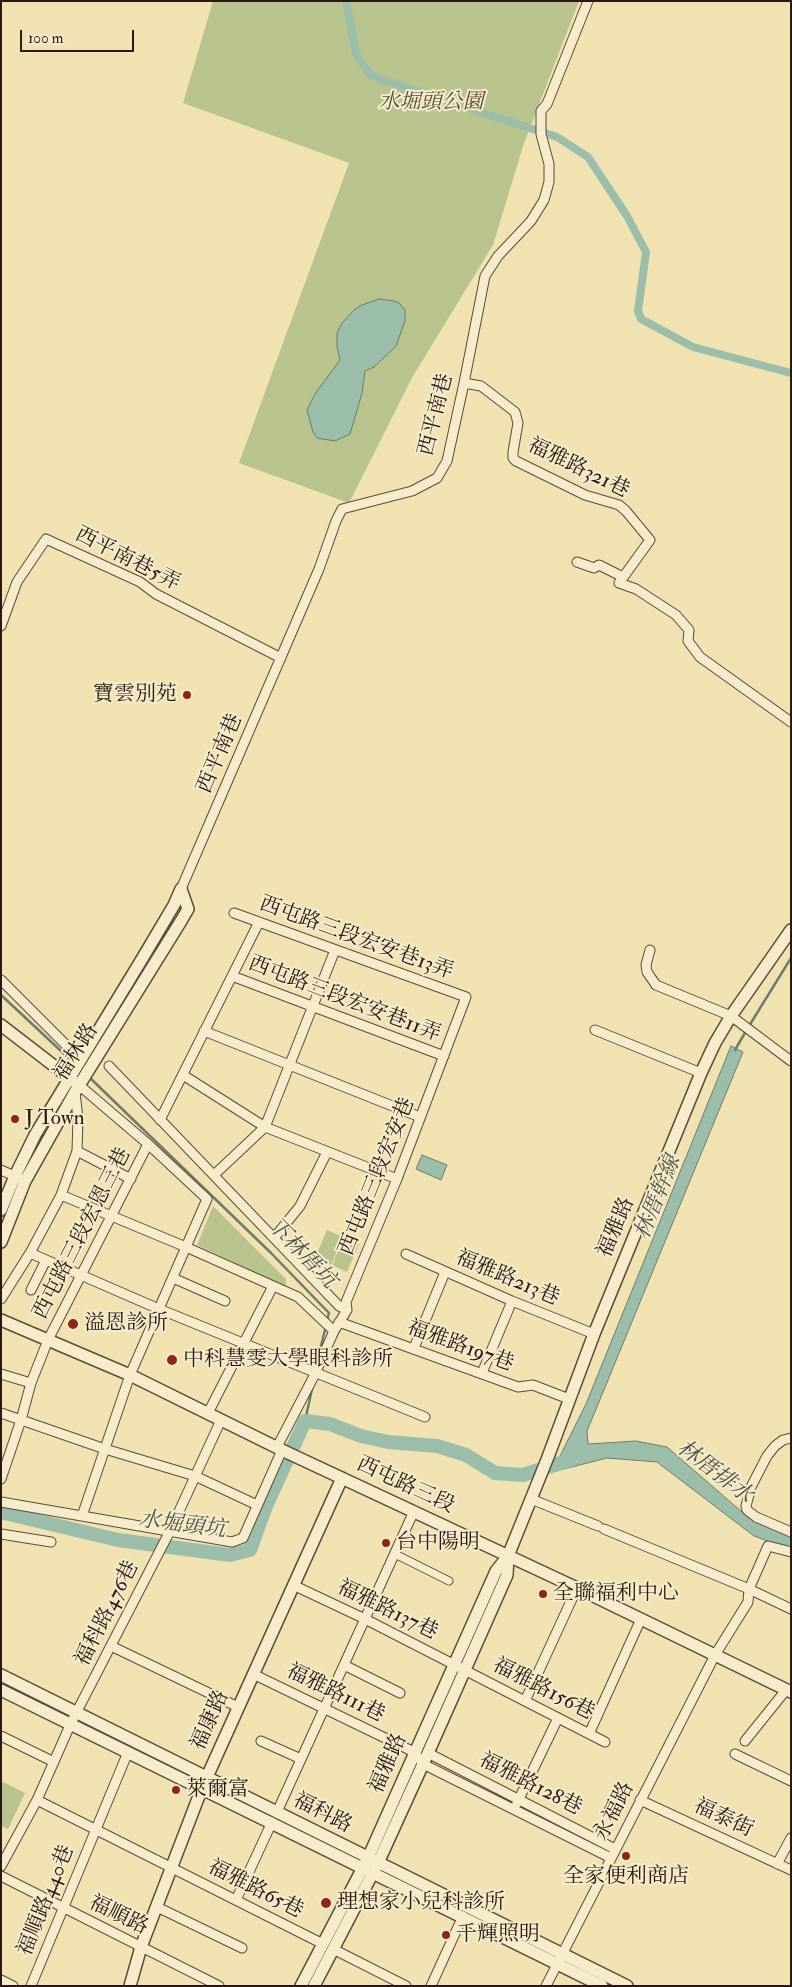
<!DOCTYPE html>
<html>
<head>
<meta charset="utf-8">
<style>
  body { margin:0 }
  #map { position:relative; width:792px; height:1987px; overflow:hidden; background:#f1e2b1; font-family:"IM FELL Double Pica",serif }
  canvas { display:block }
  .frame { position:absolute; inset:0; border:2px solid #291910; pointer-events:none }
  .scale { position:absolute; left:20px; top:30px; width:114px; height:22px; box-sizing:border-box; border:2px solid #291910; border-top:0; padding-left:6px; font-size:15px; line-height:18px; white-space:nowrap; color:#291910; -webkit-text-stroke:4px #f6eccc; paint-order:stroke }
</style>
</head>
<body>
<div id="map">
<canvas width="792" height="1987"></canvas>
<div class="frame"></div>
<div class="scale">100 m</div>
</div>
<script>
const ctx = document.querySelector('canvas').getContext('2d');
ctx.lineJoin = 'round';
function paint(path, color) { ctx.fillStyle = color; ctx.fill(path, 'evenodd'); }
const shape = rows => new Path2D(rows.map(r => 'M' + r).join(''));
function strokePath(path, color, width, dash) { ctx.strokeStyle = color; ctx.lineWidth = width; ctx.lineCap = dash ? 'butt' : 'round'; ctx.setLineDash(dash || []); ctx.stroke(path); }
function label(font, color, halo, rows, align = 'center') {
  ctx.font = font + ' "IM FELL Double Pica","Noto Serif TC",serif'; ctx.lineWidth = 4; ctx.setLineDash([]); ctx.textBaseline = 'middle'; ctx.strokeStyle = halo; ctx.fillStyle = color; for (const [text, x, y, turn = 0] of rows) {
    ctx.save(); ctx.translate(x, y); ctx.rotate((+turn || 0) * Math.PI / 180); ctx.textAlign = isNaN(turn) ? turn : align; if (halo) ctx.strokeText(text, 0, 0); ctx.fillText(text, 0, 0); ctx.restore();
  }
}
paint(shape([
  [213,1,579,1,523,146,493,245,413,376,349,503,239,463,349,163,183,103],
  [213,1206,286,1279,286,1287,197,1245],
  [327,1230,343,1237,331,1265,315,1258],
  [344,1237,359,1244,347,1272,332,1265],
  [1,1781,25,1793,8,1829,1,1826]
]), '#b8c38d');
const water = shape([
  [379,299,394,301,399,303,405,310,405,321,396,346,374,367,365,371,362,393,350,434,335,441,317,438,313,432,307,410,315,394,340,360,337,347,337,333,342,323,355,309,362,305,379,299],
  [731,1046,743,1052,587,1431,588,1444,636,1441,667,1447,749,1518,791,1535,791,1550,754,1536,657,1462,607,1458,552,1472,586,1404,731,1046],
  [422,1155,447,1165,441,1180,416,1169,422,1155]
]);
paint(water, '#9bbeaa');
strokePath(water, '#6d7c6c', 1);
strokePath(shape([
  [1,995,75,1064],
  [749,1026,791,958],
  [735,1050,746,1031],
  [88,1076,271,1253,329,1313,327,1320],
  [319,1354,326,1326],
  [305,1421,312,1389]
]), '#6d7c6c', 2.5);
strokePath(shape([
  [346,1,356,54,371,76,557,137,588,157,627,216,646,252,638,311,641,319,693,347,791,373]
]), '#9bbeaa', 8);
strokePath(shape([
  [1,1512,118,1540,230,1555,250,1550,266,1506,305,1421,330,1424,361,1436,388,1442,437,1446,466,1455,495,1473,523,1475,573,1459]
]), '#9bbeaa', 14);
const pedestrian = shape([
  [395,1554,449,1581]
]);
const minor = shape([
  [464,383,481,386,515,412,518,423,513,452,513,458,516,461,585,495,619,505,626,511,650,540,619,583,636,589,676,615,689,630,688,641,700,657,791,722],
  [577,562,594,568,599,565,623,577],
  [1,626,17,582,46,539,140,582,156,594,281,658],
  [181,889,319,569,336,521,342,509,412,491,437,478,447,461,464,383,485,276,498,256,531,221,544,200,549,182,549,164,541,134,541,111,547,104,588,1],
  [234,913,466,997,397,1179,346,1302,347,1310,334,1331,315,1374,277,1447],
  [650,950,646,965,647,972,656,985,731,1016,791,1061],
  [232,976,444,1056],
  [1,980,80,1059],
  [595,1030,701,1073],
  [204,1031,420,1117],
  [109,1066,339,1306,347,1310],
  [183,1075,265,1127,397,1179],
  [79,1085,148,1144,207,1199,130,1375,82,1516],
  [160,1120,259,922],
  [77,1151,131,1179],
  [1,1170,19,1178],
  [214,1175,265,1127,335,950],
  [61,1195,186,1247,298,1297,334,1331],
  [274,1238,300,1206,327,1152],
  [30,1253,159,1309,425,1417],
  [406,1254,512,1301,594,1334],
  [173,1278,225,1301],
  [31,1290,46,1260],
  [1,1299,30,1253,61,1195,77,1151,78,1119,75,1092],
  [339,1322,518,1387,533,1385,569,1399],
  [414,1348,445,1272],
  [482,1373,512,1301],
  [1,1374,31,1383],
  [1,1413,105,1449,195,1476,257,1505],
  [208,1413,273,1286],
  [791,1438,783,1440,775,1446,767,1456,751,1487,746,1506,747,1510,756,1517,791,1532],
  [1,1479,21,1420,31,1383,48,1340,148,1144],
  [531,1499,598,1526],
  [1,1502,232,1542,243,1538,282,1450],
  [604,1529,749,1589,791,1609],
  [1,1534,51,1542],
  [293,1585,365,1619,605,1742],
  [111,1646,238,1707],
  [344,1665,400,1693],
  [253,1674,414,1752,423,1764,611,1858],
  [525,1701,577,1588],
  [589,1734,641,1619],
  [1,1736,54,1762],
  [261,1741,301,1759],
  [745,1741,786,1690],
  [428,1753,615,1849],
  [735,1754,791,1781],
  [37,1800,323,1944],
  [640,1800,791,1870],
  [517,1803,558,1718],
  [277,1812,414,1511],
  [777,1864,791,1838],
  [1,1866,37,1800,71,1723,170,1531,221,1420],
  [1,1876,219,1986],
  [236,1900,272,1822],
  [157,1907,242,1948],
  [333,1949,406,1986],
  [1,1980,13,1986],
  [31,1986,128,1752],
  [431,1986,463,1916],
  [546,1986,715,1655,748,1602,749,1589,768,1546,791,1552]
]);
const tertiary = shape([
  [1,1025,75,1082],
  [1,1210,15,1176,35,1135,142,959,174,905,181,889],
  [1,1242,25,1181,75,1092,181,921,188,909,181,889],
  [1,1320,130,1375,286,1452,577,1588,791,1692],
  [1,1675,627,1986],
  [1,1690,602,1986],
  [130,1986,141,1947,202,1788,342,1478],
  [301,1986,368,1858,496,1571,508,1556,548,1457,594,1334,701,1073,715,1043,731,1016,791,930],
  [314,1986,378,1863,428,1753,507,1575,508,1556]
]);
strokePath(pedestrian, '#5b4b38', 9);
strokePath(minor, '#5b4b38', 11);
strokePath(tertiary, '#5b4b38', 14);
strokePath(pedestrian, '#f6eccc', 7);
strokePath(minor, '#f6eccc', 9);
strokePath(tertiary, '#f6eccc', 11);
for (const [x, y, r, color] of [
  [187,695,5,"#8f2418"],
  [15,1119,5,"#8f2418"],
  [73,1324,6,"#8f2418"],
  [172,1360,6,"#8f2418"],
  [386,1543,5,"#8f2418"],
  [543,1594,5,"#8f2418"],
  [176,1790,5,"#8f2418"],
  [626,1856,5,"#8f2418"],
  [326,1903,6,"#8f2418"],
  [446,1935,5,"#8f2418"]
]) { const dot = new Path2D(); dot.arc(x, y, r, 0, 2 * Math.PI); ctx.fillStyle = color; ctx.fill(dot); strokePath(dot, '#f6eccc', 2); }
label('italic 21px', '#544c36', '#f6eccc', [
  ["水堀頭公園",431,103]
]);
label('21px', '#291910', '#f6eccc', [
  ["西平南巷",437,415,-76],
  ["福雅路321巷",578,469,26],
  ["西平南巷5弄",127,560,27],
  ["西平南巷",221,754,-67],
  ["西屯路三段宏安巷13弄",356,939,20],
  ["西屯路三段宏安巷11弄",344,1000,21],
  ["福林路",77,1053,-58],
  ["西屯路三段宏安巷",378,1177,-68],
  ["福雅路",617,1228,-67],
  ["西屯路三段宏恩三巷",83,1234,-63],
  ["福雅路213巷",507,1279,23],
  ["福雅路197巷",460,1347,20],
  ["西屯路三段",405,1486,25],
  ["福雅路137巷",387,1611,26],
  ["福科路476巷",108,1614,-63],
  ["福雅路156巷",543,1690,27],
  ["福雅路111巷",335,1694,26],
  ["福康路",211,1721,-66],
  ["福雅路",389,1764,-66],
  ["福雅路128巷",530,1785,27],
  ["永福路",615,1812,-63],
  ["福科路",322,1814,27],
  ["福泰街",723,1819,25],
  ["福雅路65巷",255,1890,27],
  ["福順路440巷",47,1901,-68],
  ["福順路",118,1916,26]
]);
label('21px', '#291910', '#f6eccc', [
  ["寶雲別苑",177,695,"right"],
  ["J Town",25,1119],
  ["溢恩診所",84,1324],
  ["中科慧雯大學眼科診所",183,1360],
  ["台中陽明",396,1543],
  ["全聯福利中心",553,1594],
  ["萊爾富",186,1790],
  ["全家便利商店",626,1877,"center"],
  ["理想家小兒科診所",337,1903],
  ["千輝照明",456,1935]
], 'left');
label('italic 22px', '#515346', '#f6eccc', [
  ["林厝幹線",659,1198,-68],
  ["下林厝坑",301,1254,46],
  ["林厝排水",714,1473,37],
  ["水堀頭坑",182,1526,7]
]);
</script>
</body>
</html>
